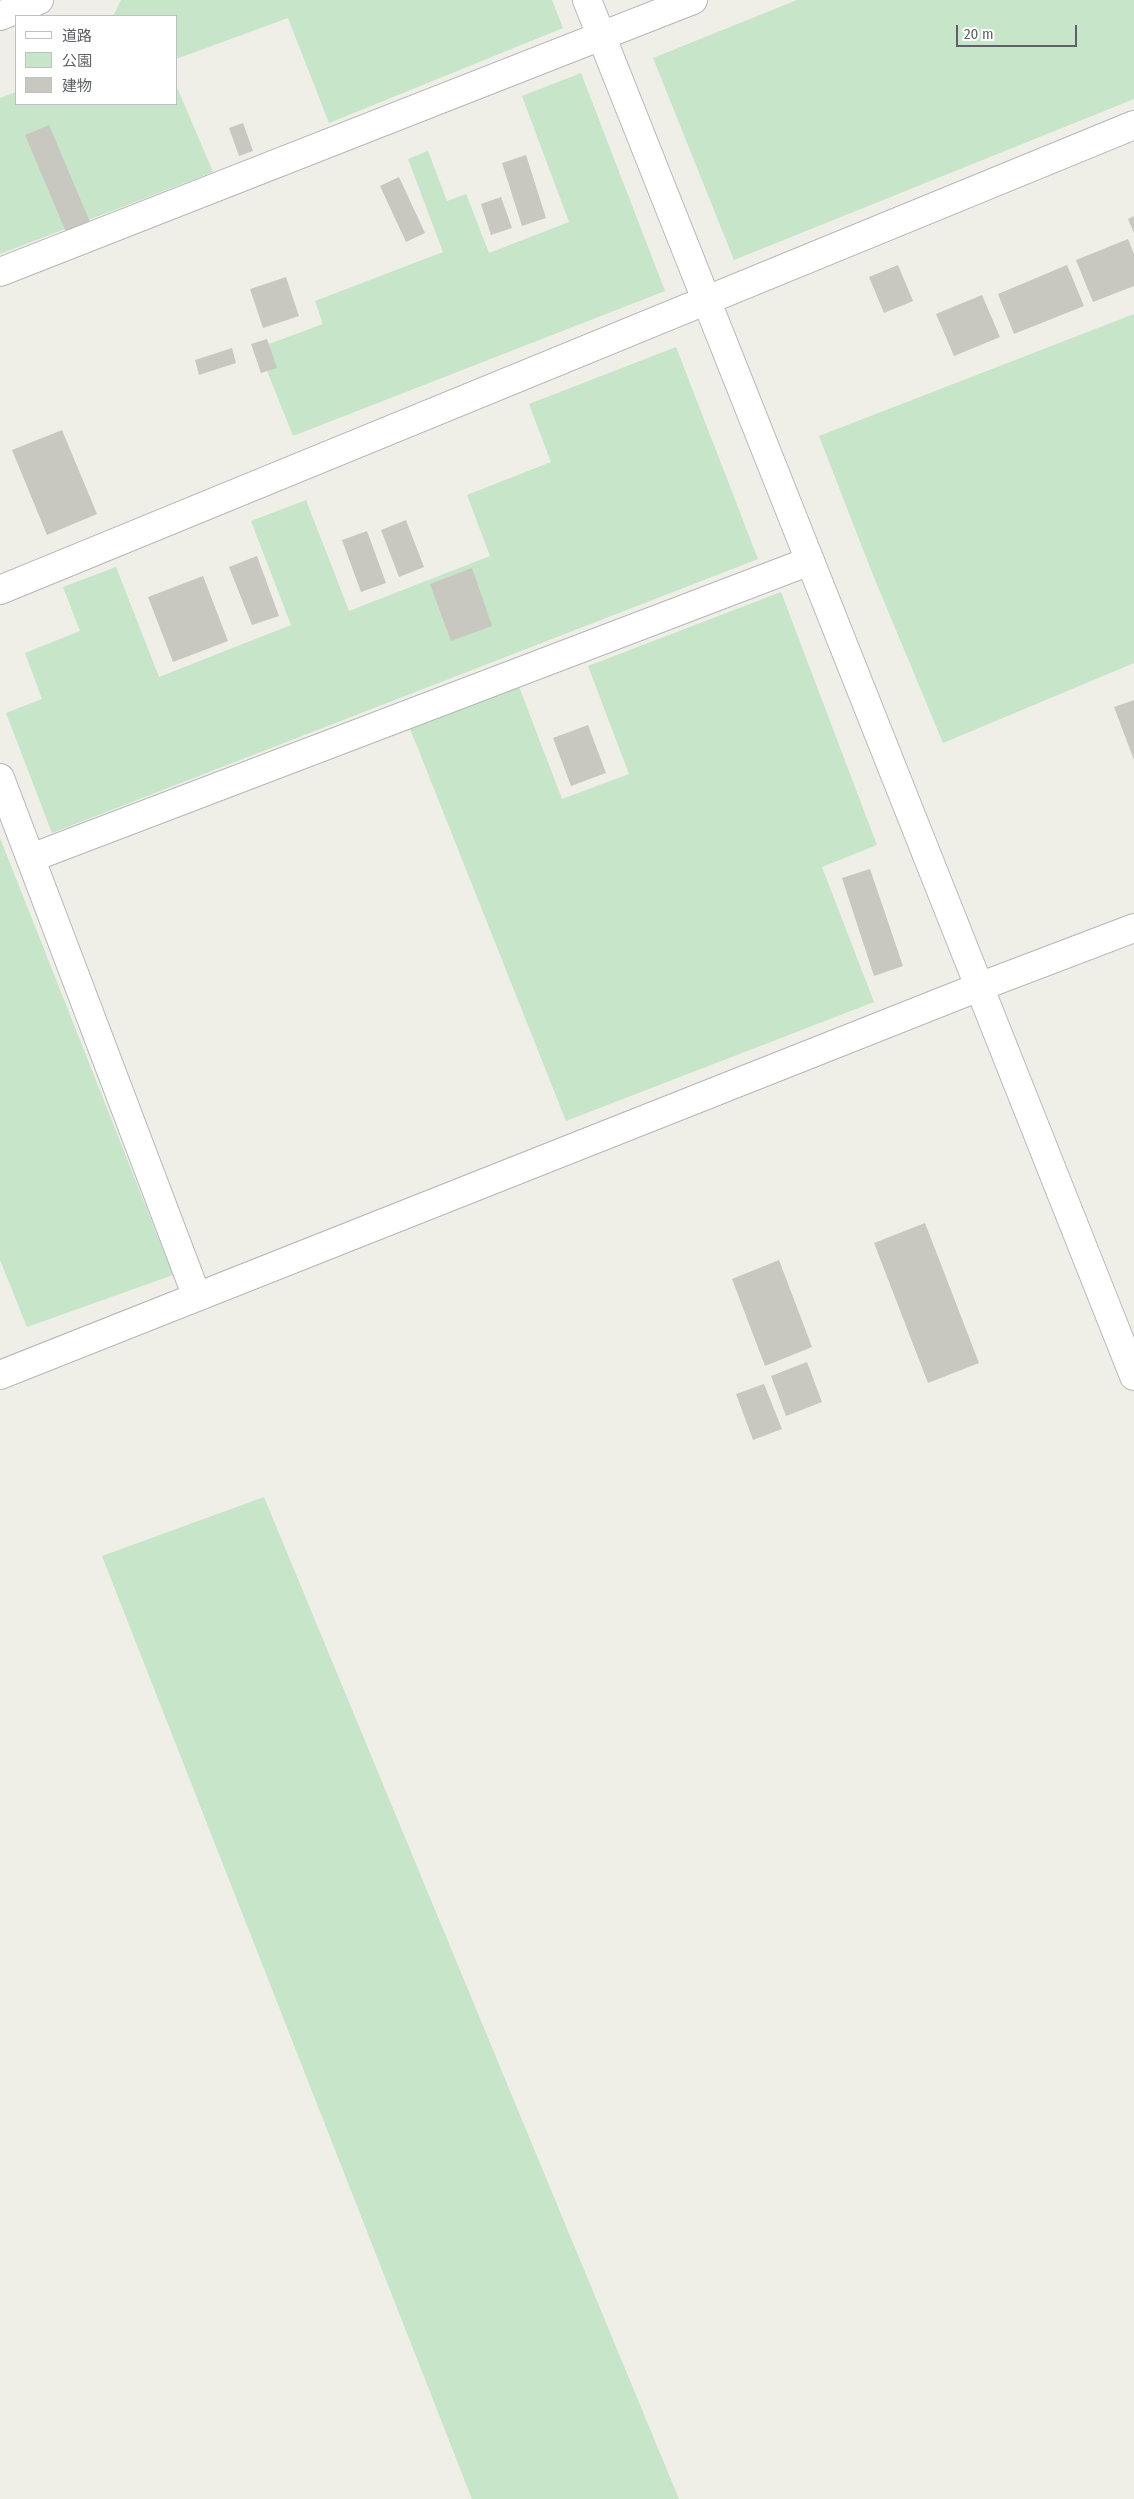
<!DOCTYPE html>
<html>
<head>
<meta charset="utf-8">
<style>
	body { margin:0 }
	#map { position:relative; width:1134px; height:2499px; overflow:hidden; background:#efeee7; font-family:"Fira Sans Condensed","Noto Sans JP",sans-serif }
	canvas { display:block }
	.legend { position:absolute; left:15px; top:15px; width:162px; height:90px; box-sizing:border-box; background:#fff; border:1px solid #bfc0c2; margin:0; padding:6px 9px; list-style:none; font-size:15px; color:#5e6166 }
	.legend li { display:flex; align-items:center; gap:10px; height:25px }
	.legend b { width:25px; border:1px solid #bfc0c2 }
	.scale { position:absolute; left:956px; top:25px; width:121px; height:22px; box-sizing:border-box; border:2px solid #5e6166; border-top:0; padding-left:6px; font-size:15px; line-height:18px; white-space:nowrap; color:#5e6166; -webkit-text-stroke:4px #fff; paint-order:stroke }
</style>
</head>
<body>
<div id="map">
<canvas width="1134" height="2499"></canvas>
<ul class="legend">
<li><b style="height:6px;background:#fff"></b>道路</li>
<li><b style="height:14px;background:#c6e5c9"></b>公園</li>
<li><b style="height:14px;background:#c8c8c1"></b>建物</li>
</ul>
<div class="scale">20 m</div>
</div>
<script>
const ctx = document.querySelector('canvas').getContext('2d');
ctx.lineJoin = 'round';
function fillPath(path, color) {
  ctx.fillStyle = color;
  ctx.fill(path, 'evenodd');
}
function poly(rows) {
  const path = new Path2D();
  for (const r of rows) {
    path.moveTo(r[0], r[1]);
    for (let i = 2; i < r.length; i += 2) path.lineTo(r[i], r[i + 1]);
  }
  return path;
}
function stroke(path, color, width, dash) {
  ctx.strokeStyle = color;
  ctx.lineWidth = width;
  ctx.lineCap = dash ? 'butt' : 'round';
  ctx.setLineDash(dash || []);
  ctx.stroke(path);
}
const green = poly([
	[121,0,552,0,563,28,329,123,288,18,176,59,176,16,113,16],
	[797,0,1134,0,1134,99,734,260,653,58],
	[581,73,665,291,293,436,258,348,323,324,315,301,443,252,408,159,428,151,447,201,466,194,489,253,569,222,522,96],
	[176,85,213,172,0,254,0,98,16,92,16,104,176,104],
	[1134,314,1134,663,943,743,873,575,819,436],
	[676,347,758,559,52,833,6,713,42,699,25,653,80,631,63,587,116,567,159,677,291,625,251,521,306,500,349,611,490,556,467,495,551,462,529,404],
	[781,592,877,845,822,867,874,1002,566,1121,409,726,518,684,562,799,629,774,588,666],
	[0,838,173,1275,27,1327,0,1260],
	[264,1497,679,2499,472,2499,102,1556]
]);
const building = poly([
	[243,123,253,151,239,156,229,128],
	[49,125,90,222,66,232,25,135],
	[526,155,546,218,522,226,502,163],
	[399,177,425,233,406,242,380,186],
	[501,197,512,228,491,235,481,204],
	[1134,216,1134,233,1128,219],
	[1128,239,1134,254,1134,286,1093,302,1076,260],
	[898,265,913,301,884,313,869,277],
	[1067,265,1084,306,1014,334,998,294],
	[286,277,299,316,263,328,250,289],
	[982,295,1000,337,954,356,936,314],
	[267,339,277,368,261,373,251,344],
	[232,348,236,363,199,375,195,360],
	[62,430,97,514,47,535,12,450],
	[406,520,424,567,399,577,381,530],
	[367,531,386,583,361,592,342,540],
	[257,556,279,616,252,625,229,567],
	[472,568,492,626,451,641,430,584],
	[203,576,228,641,173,662,148,597],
	[1134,700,1134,760,1114,707],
	[588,725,606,773,571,786,553,738],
	[870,869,903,966,874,976,842,878],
	[925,1223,979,1363,928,1383,874,1243],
	[779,1260,812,1347,765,1366,732,1279],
	[807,1362,822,1402,786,1416,771,1376],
	[764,1384,782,1429,753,1440,736,1394]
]);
const street = poly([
	[0,16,39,0],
	[0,272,693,0],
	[0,590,1134,125],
	[0,778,197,1297],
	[31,858,810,561],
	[0,1375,979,987,1134,928]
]);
const secondary = poly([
	[587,0,1134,1376]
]);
fillPath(green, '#c6e5c9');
fillPath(building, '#c8c8c1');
stroke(street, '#b4b6ba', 30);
stroke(secondary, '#b5b8bd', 30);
stroke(street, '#fff', 28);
stroke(secondary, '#fff', 28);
</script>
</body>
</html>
